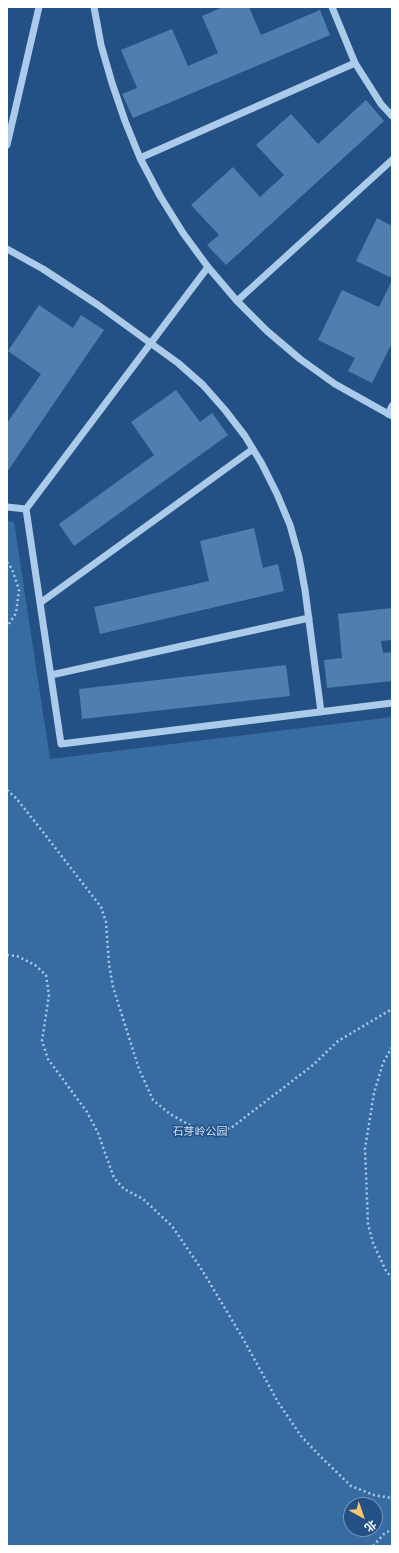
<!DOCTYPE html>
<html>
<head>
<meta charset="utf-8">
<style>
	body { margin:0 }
	#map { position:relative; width:399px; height:1553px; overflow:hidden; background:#235185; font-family:Signika,"Noto Sans SC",sans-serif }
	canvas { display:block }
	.frame { position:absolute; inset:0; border:8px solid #fff; pointer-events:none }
	.north { position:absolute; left:343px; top:1497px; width:40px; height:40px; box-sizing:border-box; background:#235185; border:1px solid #7b97b6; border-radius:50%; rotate:140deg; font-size:11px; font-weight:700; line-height:16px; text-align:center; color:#fff }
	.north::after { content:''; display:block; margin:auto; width:14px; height:18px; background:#f4c86f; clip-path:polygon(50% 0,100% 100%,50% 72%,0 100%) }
</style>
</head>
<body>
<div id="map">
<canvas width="399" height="1553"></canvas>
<div class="frame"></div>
<div class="north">北</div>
</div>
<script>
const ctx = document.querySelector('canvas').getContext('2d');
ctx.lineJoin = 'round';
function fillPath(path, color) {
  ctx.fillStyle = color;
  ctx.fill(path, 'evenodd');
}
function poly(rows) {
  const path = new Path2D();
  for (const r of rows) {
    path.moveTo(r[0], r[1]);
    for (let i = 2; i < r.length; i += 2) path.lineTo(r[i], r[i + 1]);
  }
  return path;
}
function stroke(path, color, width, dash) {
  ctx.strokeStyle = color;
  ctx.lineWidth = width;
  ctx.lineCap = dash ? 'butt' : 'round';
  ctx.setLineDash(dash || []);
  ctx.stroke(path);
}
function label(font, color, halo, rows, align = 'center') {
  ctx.font = font + ' Signika,"Noto Sans SC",sans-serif';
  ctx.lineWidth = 3;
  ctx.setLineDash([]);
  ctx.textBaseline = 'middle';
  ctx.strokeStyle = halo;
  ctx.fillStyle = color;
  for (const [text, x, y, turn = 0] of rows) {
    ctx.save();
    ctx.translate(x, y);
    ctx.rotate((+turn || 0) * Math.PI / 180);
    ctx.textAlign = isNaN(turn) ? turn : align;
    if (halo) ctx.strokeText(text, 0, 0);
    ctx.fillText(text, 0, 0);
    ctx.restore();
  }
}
const green = poly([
	[7,521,14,522,50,759,392,717,392,1546,7,1546],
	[351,1505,375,1505,375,1529,351,1529]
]);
const building = poly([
	[223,7,249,7,261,35,320,10,330,35,133,118,122,94,137,88,121,50,172,29,188,66,218,53,202,16],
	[366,100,384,121,226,265,207,245,219,235,191,205,233,167,260,197,284,175,256,145,291,114,318,144],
	[377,218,392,226,392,278,356,261],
	[392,280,392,343,372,383,348,371,355,358,318,340,342,290,379,307],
	[39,305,73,328,81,315,104,330,7,472,7,423,41,374,8,351],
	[176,390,200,422,212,413,228,435,74,546,59,524,154,455,131,422],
	[254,528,263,568,278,564,284,591,100,634,94,607,209,581,200,541],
	[392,608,392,640,381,641,383,653,392,652,392,681,327,688,324,660,342,658,338,614],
	[286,665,290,696,82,719,79,689]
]);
const path = poly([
	[7,562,12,569,19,590,16,613,7,627],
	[7,790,16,798,43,832,101,907,106,922,109,964,113,987,139,1069,153,1100,170,1114,195,1128,215,1131,231,1128,313,1065,338,1041,392,1009],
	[7,955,17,956,35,965,46,975,49,995,42,1041,48,1059,87,1112,98,1133,114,1178,124,1189,143,1199,172,1226,202,1270,241,1335,278,1402,301,1436,320,1456,351,1486,374,1495,392,1498],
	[392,1047,383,1063,374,1093,365,1149,368,1224,373,1243,386,1271,392,1278],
	[373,1546,384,1534,392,1529]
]);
const minor = poly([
	[94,7,101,45,112,83,125,121,140,158,160,196,183,233,208,267,237,301,267,331,300,359,335,384,392,416],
	[332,7,355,63,381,104,392,116],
	[7,145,39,7],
	[140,158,355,63],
	[7,249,43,269,98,305,178,363,203,385,225,410,245,436,262,464,277,494,290,525,299,557,305,590,321,712],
	[237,301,392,160],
	[388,414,392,406],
	[7,507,26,509,61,744,392,703],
	[26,509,208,267],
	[40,603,253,449],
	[51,675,309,618]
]);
const parkNames = [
	["石芽岭公园",200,1132]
];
fillPath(green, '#376ca2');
fillPath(building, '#507eaf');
stroke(path, '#accae9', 2.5, [2, 3]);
stroke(minor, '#accae9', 7);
label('11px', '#d0e3f7', '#235185', parkNames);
</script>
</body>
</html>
